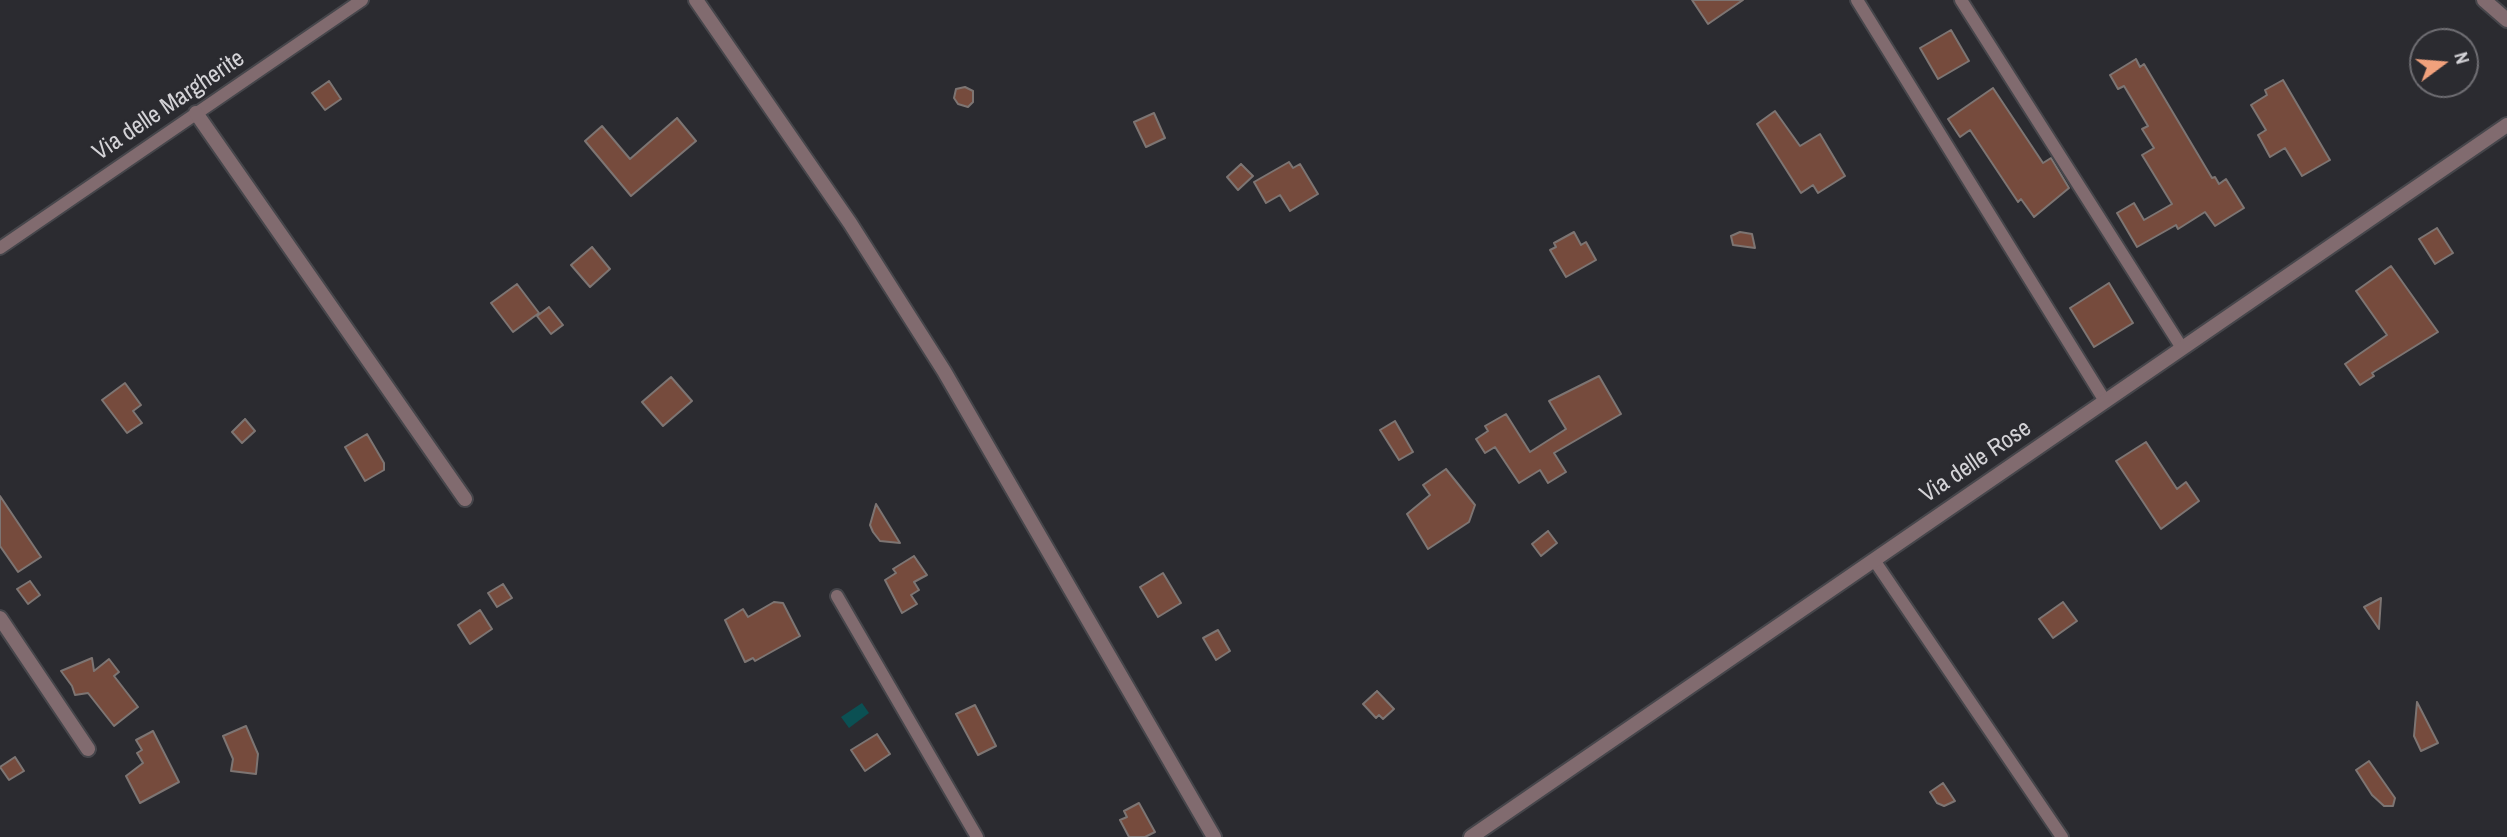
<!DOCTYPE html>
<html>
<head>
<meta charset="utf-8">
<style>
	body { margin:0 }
	#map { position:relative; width:2507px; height:837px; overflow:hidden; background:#2b2b30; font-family:"Archivo Narrow",sans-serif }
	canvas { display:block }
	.north { position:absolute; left:2409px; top:28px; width:70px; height:70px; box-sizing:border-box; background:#2b2b30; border:2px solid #6f6e73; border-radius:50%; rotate:74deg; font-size:19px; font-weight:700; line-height:28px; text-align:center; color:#d4d3d7 }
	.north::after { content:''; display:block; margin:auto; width:24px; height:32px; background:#f1a17c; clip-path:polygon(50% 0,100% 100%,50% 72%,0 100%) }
</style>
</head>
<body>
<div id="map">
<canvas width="2507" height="837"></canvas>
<div class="north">N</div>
</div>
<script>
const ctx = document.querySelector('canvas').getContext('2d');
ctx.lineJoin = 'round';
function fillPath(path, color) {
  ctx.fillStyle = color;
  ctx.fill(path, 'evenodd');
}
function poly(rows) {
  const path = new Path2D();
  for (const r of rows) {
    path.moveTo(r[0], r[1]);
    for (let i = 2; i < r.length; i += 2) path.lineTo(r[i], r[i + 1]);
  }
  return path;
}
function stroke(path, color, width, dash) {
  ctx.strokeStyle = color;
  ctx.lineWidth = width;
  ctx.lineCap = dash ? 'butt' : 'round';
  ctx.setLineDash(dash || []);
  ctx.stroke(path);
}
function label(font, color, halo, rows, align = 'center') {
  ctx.font = font + ' "Archivo Narrow",sans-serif';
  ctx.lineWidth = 5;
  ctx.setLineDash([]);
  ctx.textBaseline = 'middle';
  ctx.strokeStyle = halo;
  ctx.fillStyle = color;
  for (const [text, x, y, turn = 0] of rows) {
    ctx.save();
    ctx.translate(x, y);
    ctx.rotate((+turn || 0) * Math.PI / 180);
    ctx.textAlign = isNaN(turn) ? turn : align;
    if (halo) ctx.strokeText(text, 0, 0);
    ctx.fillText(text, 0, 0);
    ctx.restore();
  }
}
const water = poly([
	[862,703,869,713,849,728,841,717]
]);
const building = poly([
	[1692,0,1743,0,1708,24,1692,0],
	[1951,30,1969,61,1938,79,1920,48,1951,30],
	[2136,59,2140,67,2144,64,2212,178,2215,177,2219,184,2226,179,2244,208,2215,226,2205,212,2178,229,2176,225,2137,247,2117,213,2134,203,2144,220,2172,204,2142,155,2154,148,2142,129,2148,126,2124,86,2118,89,2110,75,2136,59],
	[2283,80,2330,160,2302,176,2285,148,2270,157,2258,135,2266,130,2251,105,2267,95,2265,90,2283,80],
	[329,81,341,99,325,110,312,93,329,81],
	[965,87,973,91,973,102,968,107,958,104,954,98,956,89,965,87],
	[1993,88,2043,163,2051,158,2069,188,2034,217,2021,199,2018,202,1970,130,1960,137,1948,119,1993,88],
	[1775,111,1800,146,1820,134,1845,176,1818,193,1813,185,1801,193,1757,124,1775,111],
	[1154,113,1165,138,1146,147,1134,122,1154,113],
	[677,118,696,141,631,196,585,141,602,126,630,159,677,118],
	[1289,162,1293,168,1300,164,1318,194,1290,211,1280,195,1266,203,1254,182,1289,162],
	[1241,164,1253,176,1238,190,1227,177,1241,164],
	[2437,228,2453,253,2435,264,2419,239,2437,228],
	[1574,232,1581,245,1586,242,1596,260,1566,277,1550,250,1556,247,1554,243,1574,232],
	[1740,232,1752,234,1755,248,1733,245,1731,236,1740,232],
	[592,247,610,269,590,287,571,265,592,247],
	[2391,266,2438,332,2372,373,2374,376,2360,385,2345,364,2387,335,2356,291,2391,266],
	[2109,283,2133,323,2094,347,2070,308,2109,283],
	[517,284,539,313,513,332,491,303,517,284],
	[549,307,563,325,551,334,537,316,549,307],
	[1599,376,1621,414,1554,453,1566,472,1548,483,1540,470,1519,483,1495,447,1485,453,1476,439,1488,431,1485,426,1506,414,1530,452,1566,429,1549,401,1599,376],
	[671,377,692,401,663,426,642,402,671,377],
	[125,383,141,405,133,411,142,423,127,433,102,400,125,383],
	[245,419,255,431,242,443,232,432,245,419],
	[1395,421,1413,452,1399,460,1380,430,1395,421],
	[367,434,384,463,384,470,365,481,345,447,367,434],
	[2146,442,2177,489,2186,482,2199,501,2161,529,2116,461,2146,442],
	[1446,469,1475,505,1469,522,1428,549,1407,514,1430,495,1423,485,1446,469],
	[0,496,41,557,18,572,0,546,0,496],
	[876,504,900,543,880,541,873,532,870,525,876,504],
	[1548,531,1557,543,1541,556,1532,544,1548,531],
	[914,556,927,575,914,582,919,590,911,595,917,604,902,613,885,580,896,573,893,569,914,556],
	[1163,573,1181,603,1158,617,1140,587,1163,573],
	[30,581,40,595,28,604,17,589,30,581],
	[503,584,512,598,497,607,488,593,503,584],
	[2381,598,2379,629,2364,607,2381,598],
	[774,602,783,603,800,636,755,661,753,658,745,662,725,620,743,609,748,617,774,602],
	[2063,602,2077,621,2053,638,2039,619,2063,602],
	[480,610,492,629,470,644,458,625,480,610],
	[1218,630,1230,651,1216,660,1203,638,1218,630],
	[92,658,94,671,109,659,119,672,114,676,138,707,114,726,88,693,75,695,72,686,61,671,92,658],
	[1377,691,1394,709,1383,719,1379,715,1376,718,1363,704,1377,691],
	[2417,702,2438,743,2421,751,2414,736,2417,702],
	[975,705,996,746,978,755,956,714,975,705],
	[246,726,258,754,256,774,231,771,233,759,223,736,246,726],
	[153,731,179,782,140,803,126,776,143,763,137,753,142,750,136,740,153,731],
	[877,734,890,754,865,771,851,750,877,734],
	[15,757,24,771,9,780,0,767,15,757],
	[2369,761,2395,798,2393,806,2384,806,2372,795,2356,770,2369,761],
	[1943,783,1955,801,1944,806,1937,803,1930,792,1943,783],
	[1139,803,1155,832,1145,837,1129,837,1120,820,1127,817,1124,811,1139,803]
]);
const service = poly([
	[1857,0,2105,401],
	[1961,0,2182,348],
	[0,248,362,0],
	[1874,560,2062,837],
	[837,596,977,837]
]);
const minor = poly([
	[696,0,850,223,944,371,1214,837],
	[2484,0,2507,20],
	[196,113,465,499],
	[0,618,88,749],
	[1471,837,2507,125]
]);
const streetNames = [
	["Via delle Margherite",169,106,-34],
	["Via delle Rose",1976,462,-34]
];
fillPath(water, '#0b5053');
fillPath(building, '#764b3d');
stroke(building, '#7d7573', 2);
stroke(service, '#46464b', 16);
stroke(minor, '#46464b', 18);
stroke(service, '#816b6f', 12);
stroke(minor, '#816b6f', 14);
label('24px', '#d4d3d7', '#2b2b30', streetNames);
</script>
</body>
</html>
